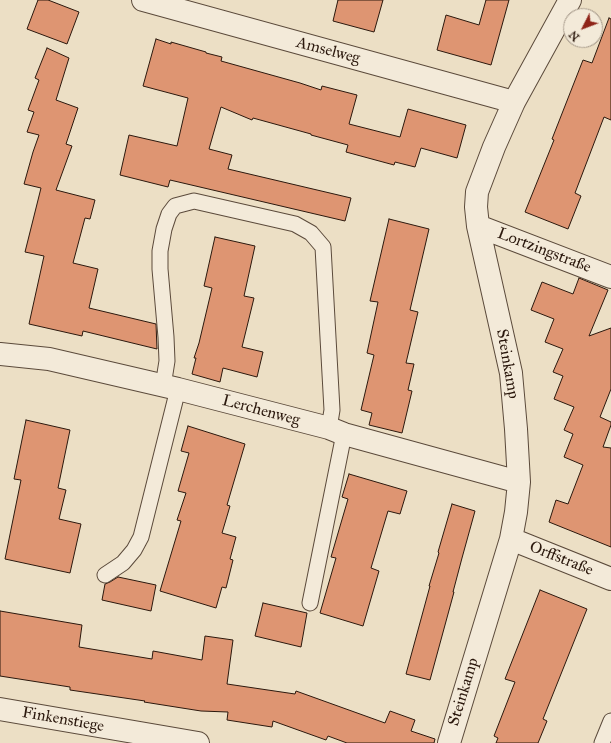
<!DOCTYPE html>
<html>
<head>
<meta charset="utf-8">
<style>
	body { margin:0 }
	#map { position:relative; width:611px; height:743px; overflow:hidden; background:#ecdfc5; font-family:"IM FELL Great Primer",serif }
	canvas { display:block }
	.north { position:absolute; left:563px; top:8px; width:40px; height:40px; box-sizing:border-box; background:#f3ead9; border:1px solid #a39687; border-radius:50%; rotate:228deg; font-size:11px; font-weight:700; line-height:16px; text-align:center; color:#2b180d }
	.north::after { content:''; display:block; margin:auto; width:14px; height:18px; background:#8f2418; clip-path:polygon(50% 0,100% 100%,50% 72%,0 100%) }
</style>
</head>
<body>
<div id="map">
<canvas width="611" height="743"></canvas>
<div class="north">N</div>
</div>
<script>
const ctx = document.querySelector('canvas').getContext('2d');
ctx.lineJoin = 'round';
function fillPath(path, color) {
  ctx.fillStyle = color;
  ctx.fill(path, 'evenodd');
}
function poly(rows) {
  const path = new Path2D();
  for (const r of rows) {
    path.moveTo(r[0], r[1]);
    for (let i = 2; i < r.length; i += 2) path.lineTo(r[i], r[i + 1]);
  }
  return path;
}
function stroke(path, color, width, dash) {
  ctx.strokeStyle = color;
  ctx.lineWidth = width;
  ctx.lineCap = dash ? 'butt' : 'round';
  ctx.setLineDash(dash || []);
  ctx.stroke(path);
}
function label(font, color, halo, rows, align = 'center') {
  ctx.font = font + ' "IM FELL Great Primer",serif';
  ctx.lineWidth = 3;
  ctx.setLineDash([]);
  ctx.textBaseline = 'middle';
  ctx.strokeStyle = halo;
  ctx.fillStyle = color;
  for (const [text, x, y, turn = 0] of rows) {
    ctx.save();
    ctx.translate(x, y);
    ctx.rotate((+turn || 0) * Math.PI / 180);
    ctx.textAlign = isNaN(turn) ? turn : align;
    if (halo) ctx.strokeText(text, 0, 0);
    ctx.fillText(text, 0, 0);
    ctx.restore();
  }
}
const building = poly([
	[38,0,48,0,79,12,67,44,27,29,38,0],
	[338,0,383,0,374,32,333,21,338,0],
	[486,0,509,0,491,65,437,50,446,15,479,25,486,0],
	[609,18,611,19,611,120,604,117,575,193,581,196,568,229,525,212,554,140,552,139,583,60,592,63,609,18],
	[156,39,171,44,171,42,206,52,206,53,222,57,221,61,300,83,321,90,322,86,357,95,349,124,400,137,408,109,466,125,457,158,421,148,415,167,395,162,394,165,346,152,348,145,311,135,311,134,253,118,252,120,221,107,209,149,232,155,228,169,351,198,345,221,170,180,168,187,120,175,129,135,177,146,188,98,143,86,156,39],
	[47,48,69,58,56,100,78,108,66,144,72,146,56,190,95,200,90,219,85,218,73,263,98,269,89,308,156,324,157,349,83,331,82,336,29,324,44,256,25,252,41,188,24,184,33,152,39,135,27,132,34,112,28,110,39,80,35,78,47,48],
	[389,219,429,229,410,310,418,312,406,363,414,364,408,390,412,391,402,433,369,425,372,413,361,410,374,355,367,353,378,302,370,301,389,219],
	[215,237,255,246,244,296,254,298,242,347,263,352,257,377,223,368,220,382,192,374,196,358,194,358,199,343,212,288,204,286,215,237],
	[579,278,608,290,589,336,611,328,611,389,600,417,611,422,611,425,603,447,611,448,611,547,549,522,556,500,568,504,583,465,564,457,573,434,564,430,574,407,554,399,563,376,553,372,563,349,545,342,554,319,531,310,542,282,573,294,579,278],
	[26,420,70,430,58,488,66,490,59,519,81,524,70,573,5,559,21,480,14,479,26,420],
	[188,426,245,444,227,505,230,506,222,533,236,537,230,559,233,560,226,588,222,587,216,608,160,591,181,521,177,520,186,493,178,491,189,453,181,451,188,426],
	[349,474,407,491,400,514,388,511,371,568,379,571,363,626,320,613,336,558,331,557,348,499,342,497,349,474],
	[452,504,475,511,462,558,453,592,454,592,430,680,406,674,430,586,429,586,439,553,438,552,452,504],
	[118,577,156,585,151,611,102,600,105,584,110,582,118,577],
	[540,590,587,609,543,719,547,721,538,743,496,743,498,738,494,736,515,682,505,679,540,590],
	[263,603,307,613,301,647,255,636,263,603],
	[0,611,82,625,79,647,152,659,153,651,202,660,205,636,233,640,227,684,295,694,296,691,385,723,390,711,415,720,411,731,435,739,434,743,347,743,328,736,326,740,273,721,272,727,227,720,228,712,201,711,144,702,145,701,70,690,70,687,0,676,0,611]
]);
const lane = poly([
	[163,386,167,361,166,337,160,269,160,251,164,229,169,214,175,206,194,201,295,224,311,233,323,247,332,410,329,428],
	[105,575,123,563,134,550,141,537,178,389],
	[310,603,344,434],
	[602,743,611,721]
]);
const street = poly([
	[143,0,514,102],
	[478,226,611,277],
	[0,354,49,359,178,389,329,428,344,434,519,482],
	[511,539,611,579],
	[0,709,198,743],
	[449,743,511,539,516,512,519,482,516,429,511,373,478,226,476,207,477,192,494,147,514,102,570,0]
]);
const streetNames = [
	["Amselweg",328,51,15],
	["Lortzingstraße",544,251,21],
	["Steinkamp",507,364,80],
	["Lerchenweg",261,411,15],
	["Orffstraße",561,559,22],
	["Steinkamp",464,692,-73],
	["Finkenstiege",63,720,10]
];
fillPath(building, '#de9572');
stroke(building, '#2b180d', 1);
stroke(lane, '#5b4a3b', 17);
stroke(street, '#5b4a3b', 24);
stroke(lane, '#f3ead9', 15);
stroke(street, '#f3ead9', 22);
label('16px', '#2b180d', '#f3ead9', streetNames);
</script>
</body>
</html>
